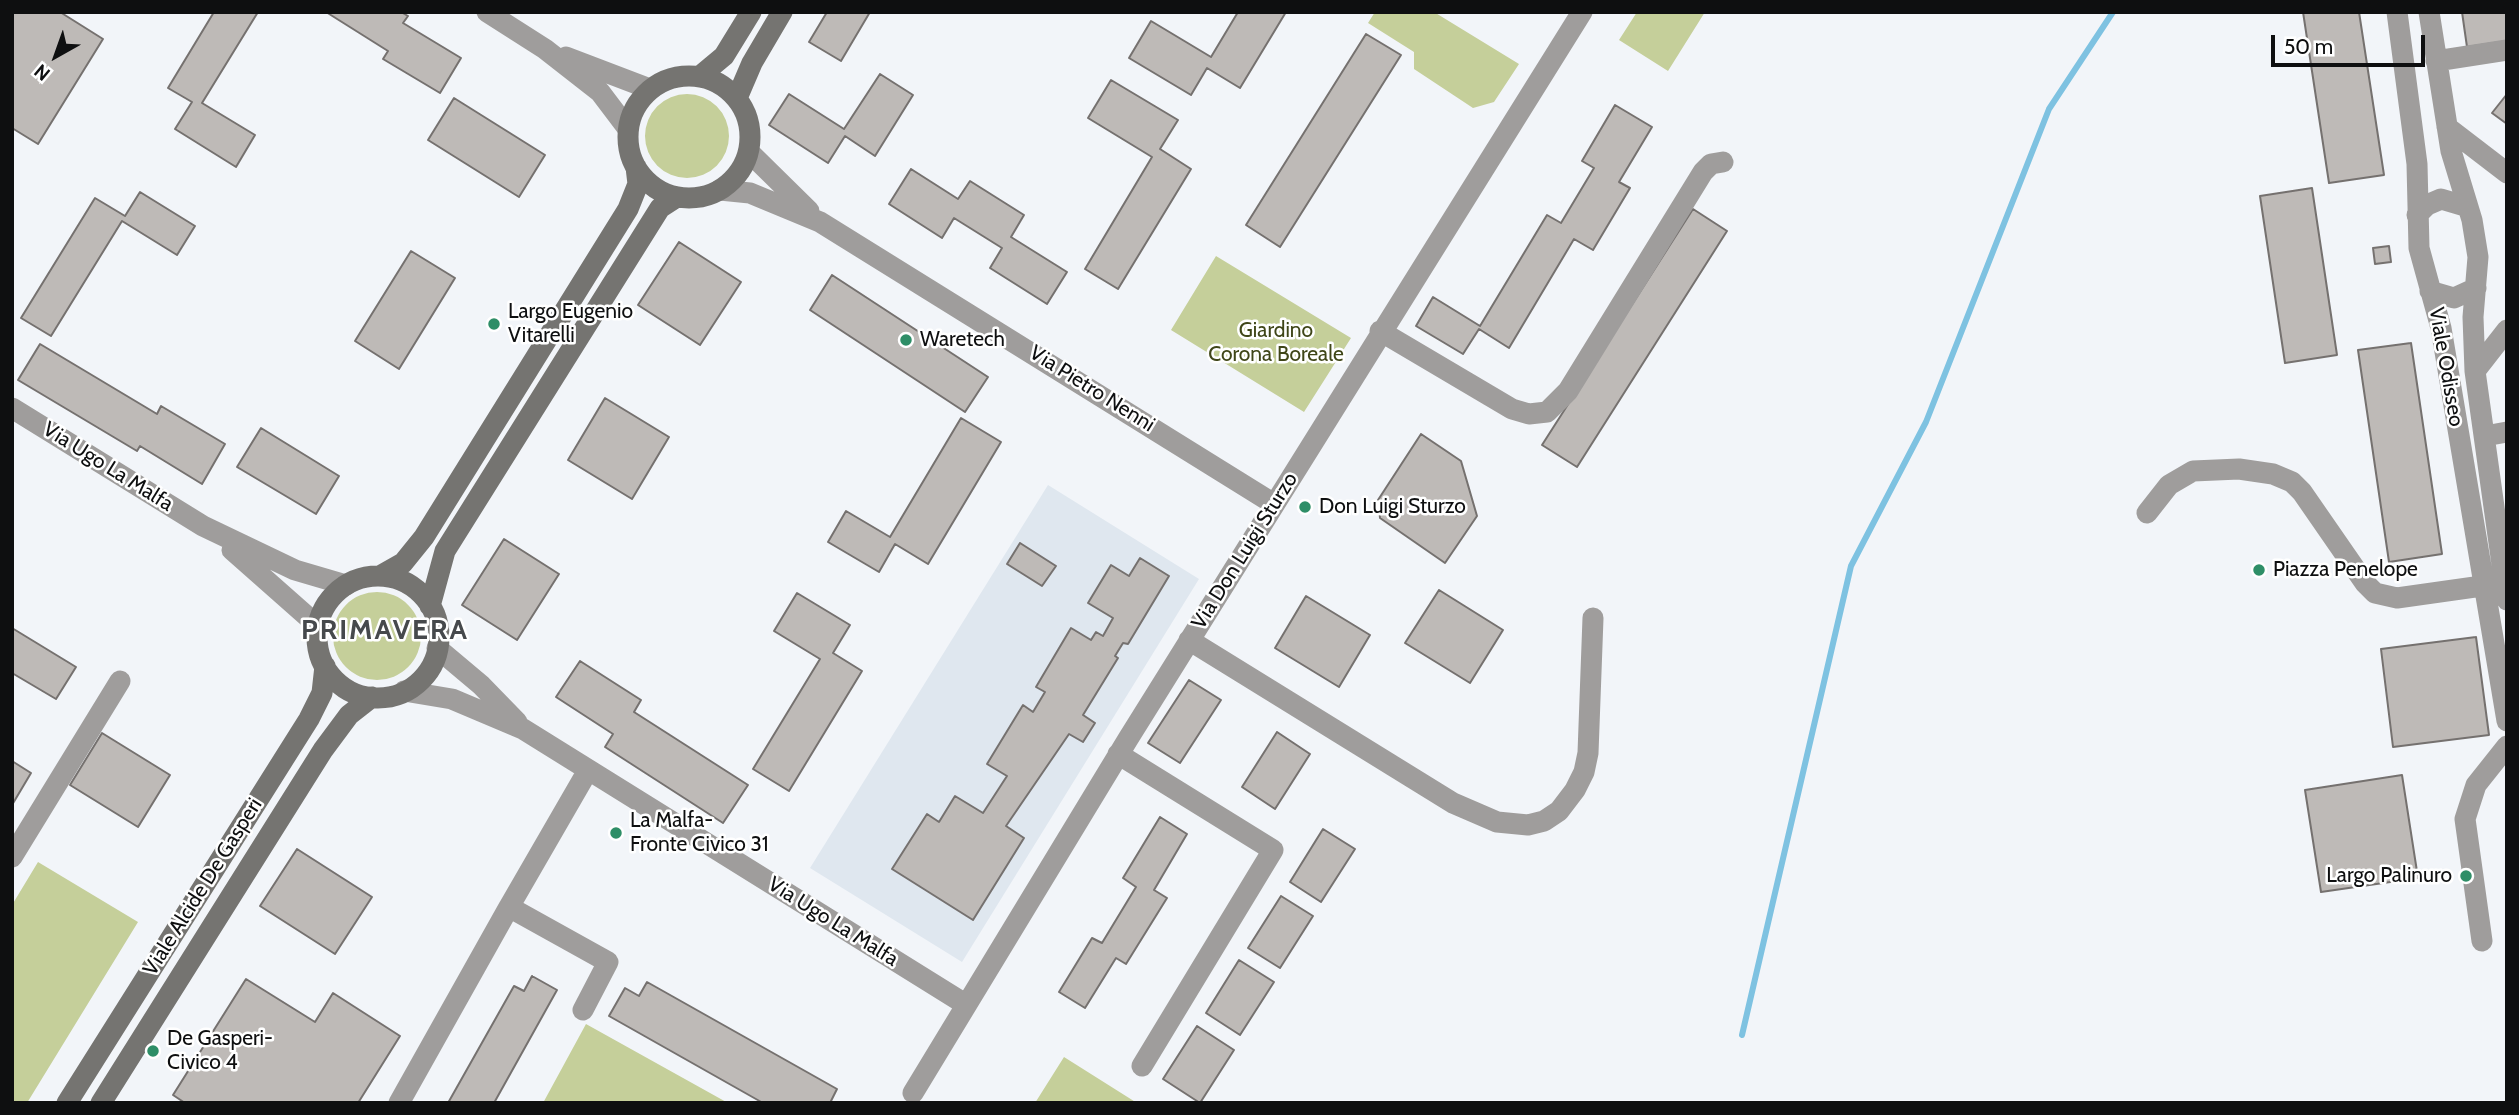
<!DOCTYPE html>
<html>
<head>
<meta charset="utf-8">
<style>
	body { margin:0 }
	#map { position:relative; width:2519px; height:1115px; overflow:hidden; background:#f2f5f9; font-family:Cabin,sans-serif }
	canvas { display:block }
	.frame { position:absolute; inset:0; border:14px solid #0e0f10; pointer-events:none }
	.north { position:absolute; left:21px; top:21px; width:70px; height:70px; -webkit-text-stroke:5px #fff; paint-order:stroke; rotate:220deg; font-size:19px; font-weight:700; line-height:28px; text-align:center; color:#0e0f10 }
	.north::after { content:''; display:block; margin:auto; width:24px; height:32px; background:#0e0f10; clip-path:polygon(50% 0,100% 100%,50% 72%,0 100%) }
	.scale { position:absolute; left:2271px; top:35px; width:154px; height:32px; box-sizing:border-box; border:4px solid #0e0f10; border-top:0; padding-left:9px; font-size:21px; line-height:24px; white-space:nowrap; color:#0e0f10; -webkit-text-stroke:5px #fff; paint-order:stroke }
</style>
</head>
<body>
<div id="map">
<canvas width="2519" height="1115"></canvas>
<div class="frame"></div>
<div class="north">N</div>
<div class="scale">50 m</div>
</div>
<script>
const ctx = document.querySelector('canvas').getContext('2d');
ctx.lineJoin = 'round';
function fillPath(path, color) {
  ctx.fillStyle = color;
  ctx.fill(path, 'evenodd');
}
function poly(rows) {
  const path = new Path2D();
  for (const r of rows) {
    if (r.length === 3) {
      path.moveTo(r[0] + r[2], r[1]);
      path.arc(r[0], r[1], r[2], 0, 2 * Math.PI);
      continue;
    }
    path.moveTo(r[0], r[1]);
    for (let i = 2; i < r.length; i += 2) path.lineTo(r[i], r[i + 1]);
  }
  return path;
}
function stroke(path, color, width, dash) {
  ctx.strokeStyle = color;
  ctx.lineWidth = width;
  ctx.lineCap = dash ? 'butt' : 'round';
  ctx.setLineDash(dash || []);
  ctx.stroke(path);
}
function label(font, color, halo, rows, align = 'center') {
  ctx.font = font + ' Cabin,sans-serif';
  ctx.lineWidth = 5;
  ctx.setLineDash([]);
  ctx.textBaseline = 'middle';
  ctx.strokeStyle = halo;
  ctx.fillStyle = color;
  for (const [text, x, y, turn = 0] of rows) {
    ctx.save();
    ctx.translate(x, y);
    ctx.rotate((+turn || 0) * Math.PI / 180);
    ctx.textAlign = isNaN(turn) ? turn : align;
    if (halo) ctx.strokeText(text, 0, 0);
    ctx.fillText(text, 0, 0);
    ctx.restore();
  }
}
const built = poly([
	[1048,485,1199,579,962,962,810,868]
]);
const green = poly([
	[1375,12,1434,12,1519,64,1494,102,1473,108,1414,69,1414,52,1368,23],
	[1637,12,1705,12,1668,71,1619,40],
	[687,136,42],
	[1216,256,1351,338,1304,412,1171,330],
	[377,636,44],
	[38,862,138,922,27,1103,12,1103,12,905],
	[586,1024,728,1103,543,1103],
	[1064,1057,1137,1103,1035,1103]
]);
const stream = poly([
	[1742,1035,1851,566,1926,422,2049,109,2113,12]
]);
const building = poly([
	[12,12,60,12,103,39,38,144,12,128,12,12],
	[214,12,258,12,202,103,255,135,236,167,175,129,192,102,168,88,214,12],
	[326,12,401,12,408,16,403,23,461,58,440,93,383,59,388,51,326,12],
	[827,12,870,12,841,61,809,42,827,12],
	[1238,12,1286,12,1240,88,1207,68,1191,95,1129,58,1151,21,1211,57,1238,12],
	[2303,12,2359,12,2384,175,2329,183,2303,12],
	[2462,12,2507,12,2507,41,2467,47,2462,12],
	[1366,34,1401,55,1280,247,1246,225,1366,34],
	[880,74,913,95,875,156,845,136,828,163,769,125,789,94,844,129,880,74],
	[1111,80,1178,120,1160,149,1191,169,1118,289,1085,269,1152,157,1088,118,1111,80],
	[2507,94,2507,124,2492,113,2507,94],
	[454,98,545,155,519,197,428,140,454,98],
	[1615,105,1652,127,1619,182,1630,188,1593,250,1574,239,1509,348,1479,329,1463,354,1416,326,1433,297,1480,326,1547,215,1561,223,1594,168,1582,161,1615,105],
	[911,169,958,199,970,181,1024,215,1011,237,1067,272,1047,304,990,268,1002,248,954,218,942,238,889,204,911,169],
	[2312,188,2337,355,2285,363,2260,196,2312,188],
	[140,192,195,226,177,255,122,221,51,336,21,318,95,198,125,216,140,192],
	[1693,209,1727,231,1577,467,1542,445,1693,209],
	[679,242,741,282,700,345,638,305,679,242],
	[2389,246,2391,262,2375,264,2373,248,2389,246],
	[411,251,455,278,399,369,355,341,411,251],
	[832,275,988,377,965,412,810,310,832,275],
	[2411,343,2442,554,2389,562,2358,350,2411,343],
	[40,344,157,414,161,406,225,444,202,484,140,446,137,451,18,380,40,344],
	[605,398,669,437,632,499,568,460,605,398],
	[961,418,1001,442,928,564,895,544,879,572,828,542,846,511,890,537,961,418],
	[261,428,339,476,316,514,237,467,261,428],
	[1421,434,1461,461,1477,516,1445,563,1380,518,1378,500,1421,434],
	[504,539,559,574,517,640,462,605,504,539],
	[1020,543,1056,566,1042,586,1007,564,1020,543],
	[1140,558,1169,576,1128,644,1123,643,1115,656,1118,658,1083,715,1095,723,1083,742,1069,734,1006,826,1024,838,973,920,892,869,927,814,939,822,955,796,983,813,1007,776,987,764,1023,705,1033,712,1045,692,1036,687,1071,628,1091,640,1096,632,1103,636,1113,618,1088,603,1111,565,1129,576,1140,558],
	[1439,590,1503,630,1470,683,1405,643,1439,590],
	[797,593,850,625,833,653,862,671,789,791,753,769,820,659,774,631,797,593],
	[1306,596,1370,635,1339,687,1275,648,1306,596],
	[12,628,76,667,56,699,12,673,12,628],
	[2476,637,2489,735,2393,747,2381,649,2476,637],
	[580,661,641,700,634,712,748,785,723,823,605,747,613,734,556,697,580,661],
	[1189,680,1221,700,1180,763,1148,743,1189,680],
	[1277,732,1310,754,1275,809,1242,787,1277,732],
	[102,733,170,775,138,827,70,785,102,733],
	[12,761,31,773,12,805,12,761],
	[2402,775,2418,878,2321,892,2305,790,2402,775],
	[1160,817,1187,834,1154,890,1167,898,1126,964,1116,958,1085,1008,1059,992,1092,938,1102,943,1136,887,1123,878,1160,817],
	[1323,829,1355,849,1321,902,1290,882,1323,829],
	[297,849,372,897,335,954,260,906,297,849],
	[1281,896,1313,916,1280,968,1248,948,1281,896],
	[1239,960,1274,982,1240,1035,1206,1013,1239,960],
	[532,976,557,990,494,1103,448,1103,514,986,524,991,532,976],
	[246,979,315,1022,333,993,400,1036,358,1103,185,1103,173,1095,246,979],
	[647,982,837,1089,830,1103,763,1103,609,1016,625,988,639,996,647,982],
	[1197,1026,1234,1050,1200,1103,1163,1079,1197,1026]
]);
const street = poly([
	[487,12,545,49,600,92,628,129],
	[2397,12,2417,164,2419,248,2441,328,2507,721],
	[2429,12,2451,151,2472,220,2478,257,2473,317,2475,371,2507,600],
	[566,57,650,89],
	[2436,61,2507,50],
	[2447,127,2507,173],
	[749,152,809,211],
	[720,190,750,193,820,222,1274,504],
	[2417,215,2427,205,2441,199,2468,207],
	[2430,291,2454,298,2476,288],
	[1380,331,1512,409,1529,414,1547,412,1568,391,1703,172,1711,164,1723,162],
	[2475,371,2507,330],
	[12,408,203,526,295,570,346,585],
	[2485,436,2507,432],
	[2147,513,2169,485,2193,471,2239,469,2273,474,2292,482,2302,492,2365,583,2375,593,2397,598,2482,586],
	[232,550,318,626],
	[1189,640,1453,803,1497,822,1528,825,1544,821,1559,811,1575,790,1584,772,1588,753,1593,618],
	[437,648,481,685,517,722],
	[404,691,452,699,523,729,965,1004],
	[1118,754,1273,850,1142,1066],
	[12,857,120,681],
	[2482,941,2465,819,2476,785,2507,746],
	[583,1010,608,962,509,907,587,772],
	[913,1093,1128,739,1582,12],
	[399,1103,509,907]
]);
const secondary = poly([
	[689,137,61],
	[700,76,724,56,751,12],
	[737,98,752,63,782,12],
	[380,576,403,563,424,537,628,209,638,184,636,167],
	[378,637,61],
	[430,606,445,551,660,208,677,197],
	[67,1103,309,719,322,693,325,666],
	[101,1103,323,750,349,715,372,697]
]);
const markers = [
	[494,324,7,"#2e8e67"],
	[906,340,7,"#2e8e67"],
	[1305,507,7,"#2e8e67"],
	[2259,570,7,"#2e8e67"],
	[616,833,7,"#2e8e67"],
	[2466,876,7,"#2e8e67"],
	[153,1051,7,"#2e8e67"]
];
const poiNames = [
	["Largo Eugenio",508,312],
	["Vitarelli",508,336],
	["Waretech",920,340],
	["Don Luigi Sturzo",1319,507],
	["Piazza Penelope",2273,570],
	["La Malfa-",630,821],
	["Fronte Civico 31",630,845],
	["Largo Palinuro",2452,876,"right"],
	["De Gasperi-",167,1039],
	["Civico 4",167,1063]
];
const parkNames = [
	["Giardino",1276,331],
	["Corona Boreale",1276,355]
];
const streetNames = [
	["Viale Odisseo",2446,367,80],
	["Via Pietro Nenni",1092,389,32],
	["Via Ugo La Malfa",108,467,32],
	["Via Don Luigi Sturzo",1245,551,-58],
	["Viale Alcide De Gasperi",203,887,-58],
	["Via Ugo La Malfa",833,922,32]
];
const districtNames = [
	["PRIMAVERA",385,631]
];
fillPath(built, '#dfe7ef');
fillPath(green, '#c5cf9a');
stroke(stream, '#7ec2e1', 6);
fillPath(building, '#bebab7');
stroke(building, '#75716f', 2);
stroke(street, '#9f9d9c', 21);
stroke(secondary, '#757471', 21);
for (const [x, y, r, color] of markers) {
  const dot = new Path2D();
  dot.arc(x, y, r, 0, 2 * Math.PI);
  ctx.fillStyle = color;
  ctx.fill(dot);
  stroke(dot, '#fff', 2.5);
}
label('21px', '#0e0f10', '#fff', poiNames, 'left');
label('21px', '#3f4618', '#fff', parkNames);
label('21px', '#0e0f10', '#fff', streetNames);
ctx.letterSpacing = '2px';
label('bold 28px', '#46494c', '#fff', districtNames);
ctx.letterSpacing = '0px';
</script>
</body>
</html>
